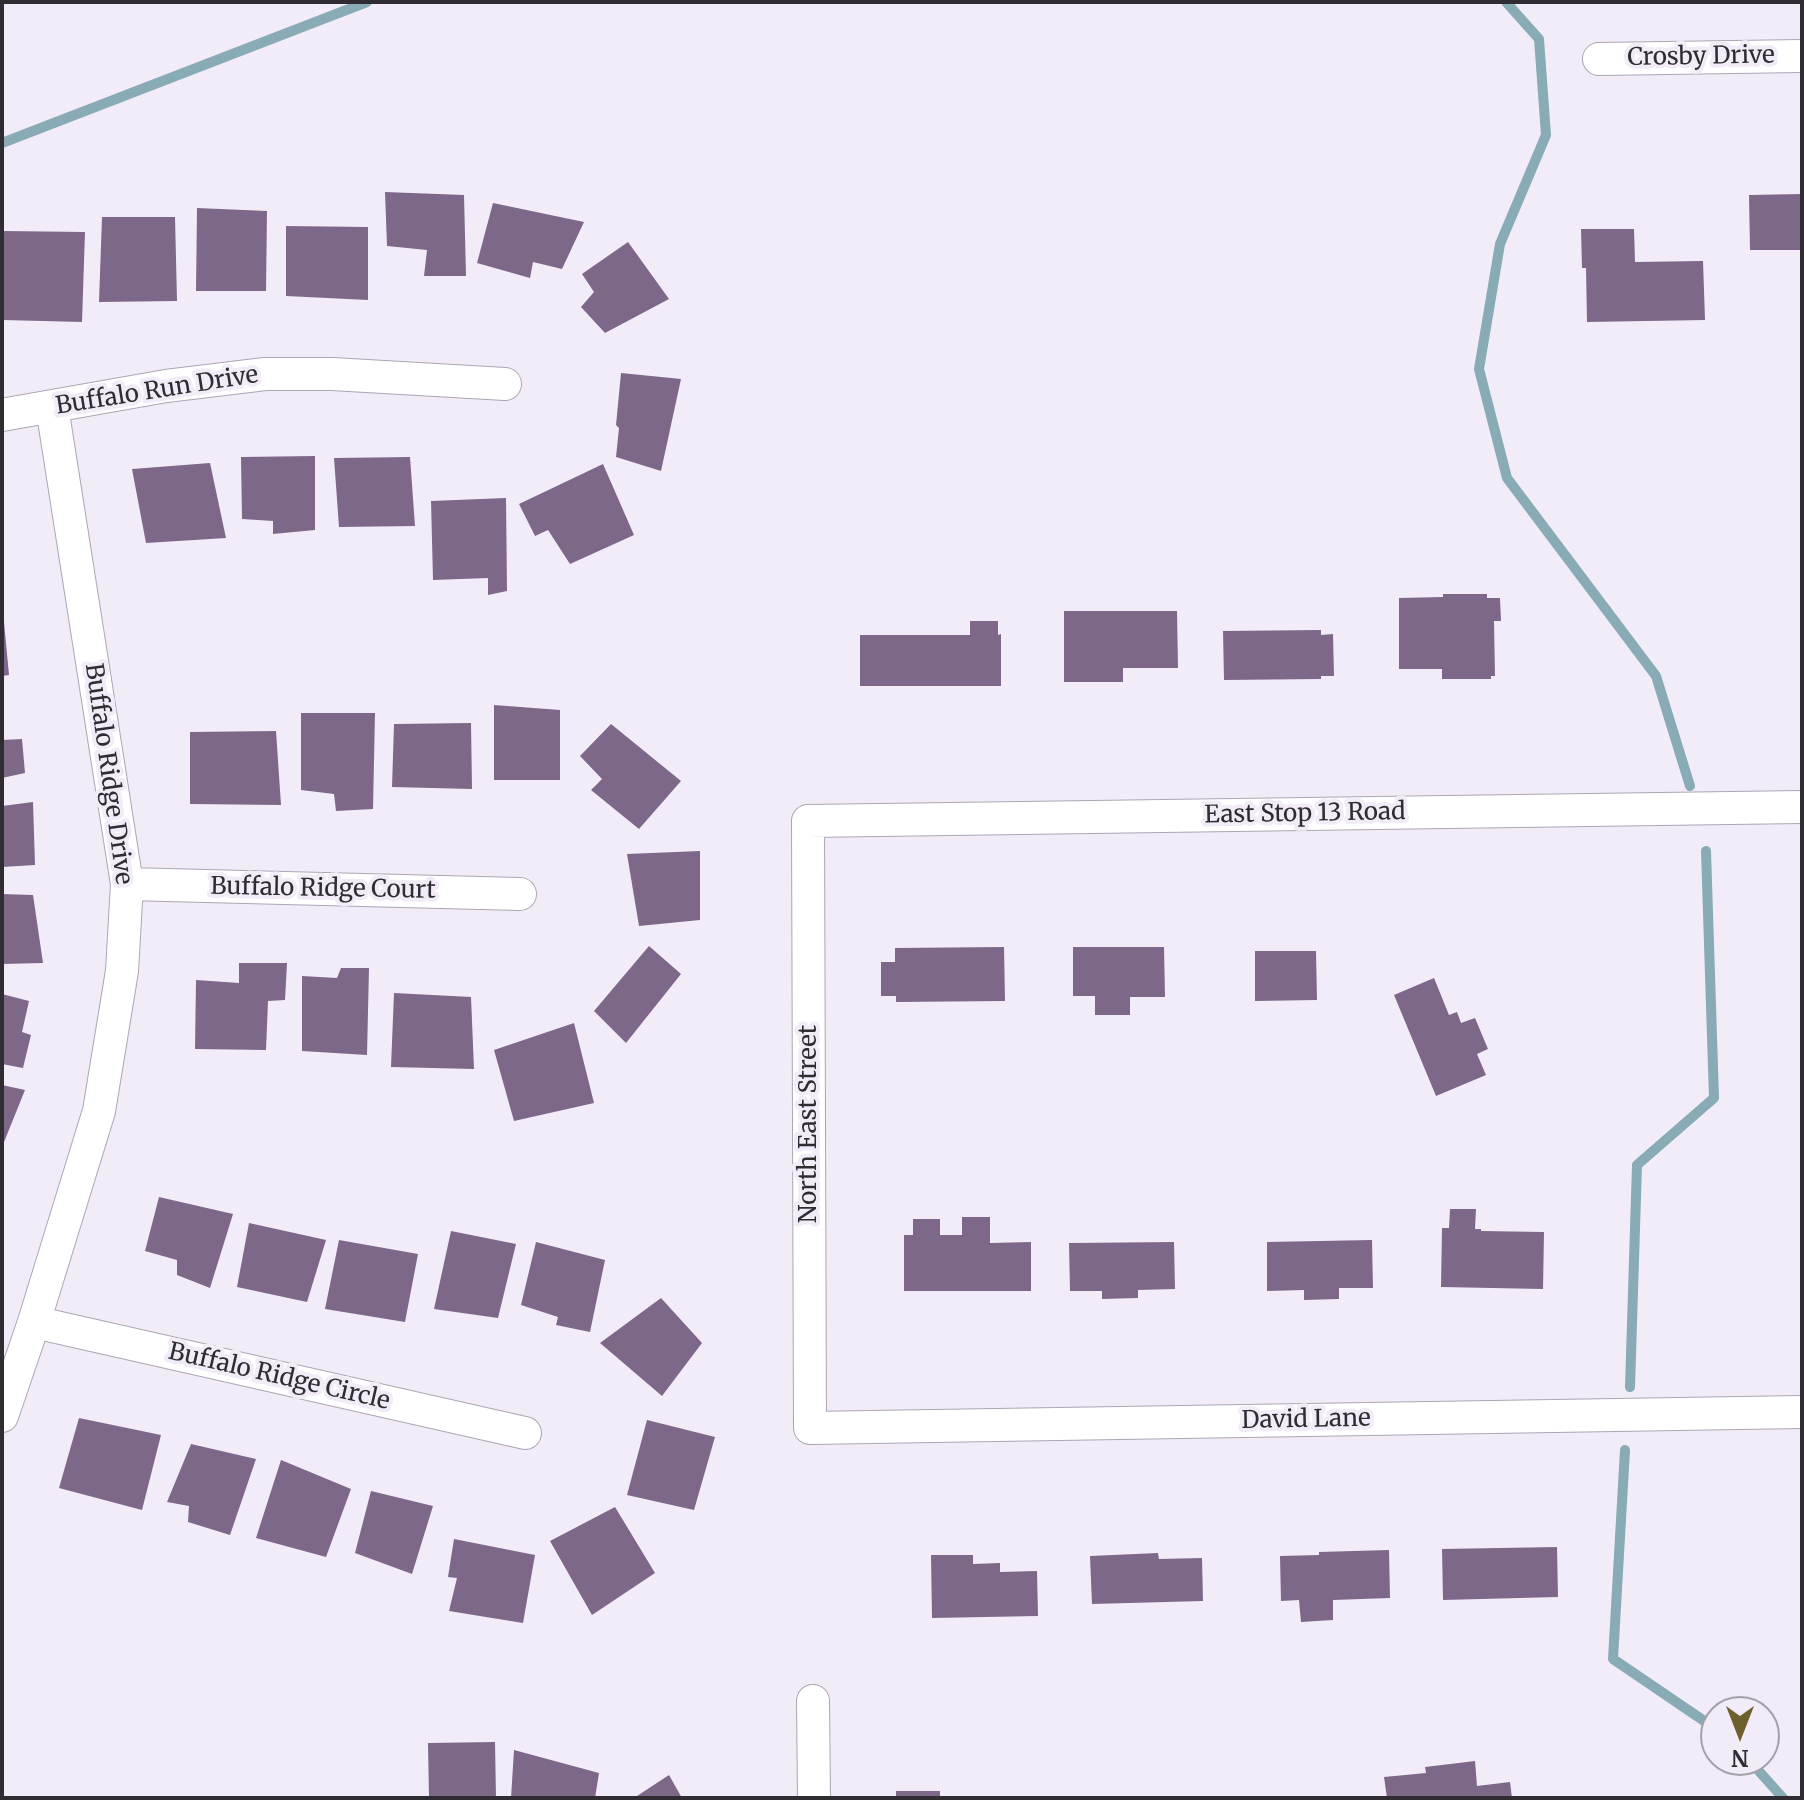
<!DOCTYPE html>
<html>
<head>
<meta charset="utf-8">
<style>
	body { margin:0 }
	#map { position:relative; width:1804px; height:1800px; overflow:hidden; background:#f2ecf9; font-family:Merriweather,serif }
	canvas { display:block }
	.frame { position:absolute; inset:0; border:4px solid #2f2d32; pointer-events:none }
	.north { position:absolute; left:1700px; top:1696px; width:80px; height:80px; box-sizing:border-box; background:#f2ecf9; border:2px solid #a4a0a9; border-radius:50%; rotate:180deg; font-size:22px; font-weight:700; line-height:32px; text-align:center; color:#2f2d32 }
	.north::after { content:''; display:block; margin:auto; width:28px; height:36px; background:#6d602d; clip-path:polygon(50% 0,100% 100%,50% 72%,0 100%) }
</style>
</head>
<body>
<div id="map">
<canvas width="1804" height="1800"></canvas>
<div class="frame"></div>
<div class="north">N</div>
</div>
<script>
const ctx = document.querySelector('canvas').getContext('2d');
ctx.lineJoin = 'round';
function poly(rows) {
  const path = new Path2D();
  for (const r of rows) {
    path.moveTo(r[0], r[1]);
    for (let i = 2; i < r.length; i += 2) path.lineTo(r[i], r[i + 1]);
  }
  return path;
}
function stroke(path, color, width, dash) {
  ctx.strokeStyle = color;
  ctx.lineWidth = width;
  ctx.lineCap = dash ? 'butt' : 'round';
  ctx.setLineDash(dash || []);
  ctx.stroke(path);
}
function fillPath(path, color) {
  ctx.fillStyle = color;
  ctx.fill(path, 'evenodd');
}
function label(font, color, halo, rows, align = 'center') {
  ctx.font = font + ' Merriweather,serif';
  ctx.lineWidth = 8;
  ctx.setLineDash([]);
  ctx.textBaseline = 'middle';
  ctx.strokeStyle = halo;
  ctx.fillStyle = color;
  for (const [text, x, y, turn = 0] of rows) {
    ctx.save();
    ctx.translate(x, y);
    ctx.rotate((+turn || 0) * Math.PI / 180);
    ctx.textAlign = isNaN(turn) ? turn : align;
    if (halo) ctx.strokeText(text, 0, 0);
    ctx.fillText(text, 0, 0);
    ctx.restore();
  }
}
const stream = poly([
	[1506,2,1539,39,1546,135,1500,244,1479,369,1507,478,1656,676,1690,786],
	[2,143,367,2],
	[1630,1387,1637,1165,1714,1098,1706,851],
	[1625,1450,1613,1659,1716,1729],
	[1749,1760,1783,1798]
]);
const building = poly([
	[385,192,464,195,466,276,424,276,427,250,387,246],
	[1802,194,1802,250,1750,250,1749,195],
	[493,203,584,222,562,269,533,262,530,278,477,263],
	[197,208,267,211,266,291,196,291],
	[102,217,175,217,177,301,99,302],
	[286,226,368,227,368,300,286,296],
	[1581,229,1634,229,1635,262,1703,261,1705,320,1587,322,1586,268,1582,268],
	[3,231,85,232,82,322,3,320],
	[628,242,669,299,605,333,581,307,594,292,582,274],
	[621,373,681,379,661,471,616,457,619,428,616,425],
	[315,456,315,530,273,534,273,521,242,519,241,457],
	[410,457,415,526,339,527,334,458],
	[210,463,226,538,146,543,132,469],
	[603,464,634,535,570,564,548,530,535,536,519,504],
	[506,498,507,591,488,595,488,578,433,580,431,501],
	[1443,594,1487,594,1487,598,1500,598,1501,621,1494,621,1495,676,1491,676,1491,679,1442,679,1442,669,1399,669,1399,598,1443,597],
	[1064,611,1177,611,1178,668,1123,668,1123,682,1064,682],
	[970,621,998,621,998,635,1001,634,1001,686,860,686,860,635,970,635],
	[2,622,4,622,9,675,2,676],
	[1321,630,1321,635,1333,634,1334,676,1321,676,1321,679,1224,680,1223,631],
	[494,705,560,710,560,780,494,780],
	[301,713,375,713,373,809,336,811,334,794,301,790],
	[471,723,472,789,392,787,394,724],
	[611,724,681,781,639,829,591,790,602,779,580,756],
	[276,731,281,805,190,804,190,732],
	[22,739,25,773,2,778,2,740],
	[33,802,35,865,2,867,2,806],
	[700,851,700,920,639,926,627,854],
	[2,894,33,895,43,963,2,964],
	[649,946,681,974,626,1043,594,1011],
	[1004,947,1005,1001,896,1002,896,996,881,996,881,962,895,962,895,948],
	[1073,947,1164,947,1165,997,1130,997,1130,1015,1095,1015,1095,996,1073,996],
	[1255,951,1316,951,1317,1000,1255,1001],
	[239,963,287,963,285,1000,268,1001,266,1050,195,1049,196,980,239,983],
	[341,968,369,968,367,1055,302,1051,302,976,337,978],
	[1434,978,1449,1015,1457,1012,1461,1023,1475,1018,1488,1049,1477,1054,1486,1075,1436,1096,1394,995],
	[394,993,471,997,474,1069,391,1067],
	[2,994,29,1001,22,1032,31,1035,23,1068,2,1064],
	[574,1023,594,1103,514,1121,494,1050],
	[2,1085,25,1090,2,1147],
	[159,1197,233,1214,210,1288,177,1275,177,1260,145,1251],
	[1450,1209,1476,1209,1475,1229,1481,1229,1481,1231,1544,1232,1543,1289,1441,1287,1442,1228,1449,1228],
	[962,1217,990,1217,990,1243,1031,1242,1031,1291,904,1291,904,1235,913,1235,913,1219,940,1219,940,1235,962,1235],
	[249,1223,326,1240,307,1302,237,1287],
	[451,1231,516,1244,498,1318,434,1309],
	[339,1240,418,1254,405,1322,325,1309],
	[1372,1240,1373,1288,1339,1288,1339,1299,1304,1300,1304,1290,1267,1291,1267,1242],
	[536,1242,605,1260,590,1332,556,1325,558,1317,521,1305],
	[1174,1242,1175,1289,1138,1290,1138,1298,1102,1299,1102,1291,1070,1291,1069,1243],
	[661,1298,702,1343,662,1396,600,1343],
	[79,1418,161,1435,142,1510,59,1488],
	[647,1420,715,1437,694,1510,627,1495],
	[191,1444,256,1459,230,1535,188,1522,189,1506,167,1502],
	[281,1460,351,1489,326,1557,256,1538],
	[371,1491,433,1506,412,1574,355,1553],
	[615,1507,655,1573,592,1615,550,1541],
	[454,1539,535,1555,523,1623,449,1611,457,1578,448,1577],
	[1557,1547,1558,1597,1443,1600,1442,1549],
	[1389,1550,1390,1598,1333,1600,1333,1620,1301,1622,1299,1600,1281,1601,1280,1556,1319,1555,1319,1552],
	[1158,1553,1159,1559,1202,1558,1203,1601,1092,1604,1090,1556],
	[931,1555,973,1555,973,1564,1000,1563,1000,1572,1037,1571,1038,1616,932,1618],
	[495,1742,496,1798,429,1798,428,1743],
	[514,1750,599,1773,595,1798,511,1798],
	[1475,1761,1477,1786,1510,1782,1512,1798,1387,1798,1384,1777,1426,1773,1425,1767],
	[669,1775,682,1798,634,1798],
	[896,1791,940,1791,940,1798,896,1798]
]);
const street = poly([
	[1599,59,1802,56],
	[2,415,166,386,265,374,332,374,505,384],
	[1802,807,808,821,810,1428,1802,1412],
	[127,884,520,894],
	[34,1322,525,1433],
	[2,1416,34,1322,99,1111,122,971,127,884,52,407],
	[813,1701,814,1798]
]);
const streetNames = [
	["Crosby Drive",1701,57,-1],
	["Buffalo Run Drive",157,391,-9],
	["Buffalo Ridge Drive",108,774,82],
	["East Stop 13 Road",1305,814,-1],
	["Buffalo Ridge Court",323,889,1],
	["North East Street",809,1124,-90],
	["Buffalo Ridge Circle",279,1377,13],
	["David Lane",1306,1420,-1]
];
stroke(stream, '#88abb6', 10);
fillPath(building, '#7d6889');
stroke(street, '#aca6b3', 34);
stroke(street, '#fff', 32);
label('24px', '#2f2d32', '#f2ecf9', streetNames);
</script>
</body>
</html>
